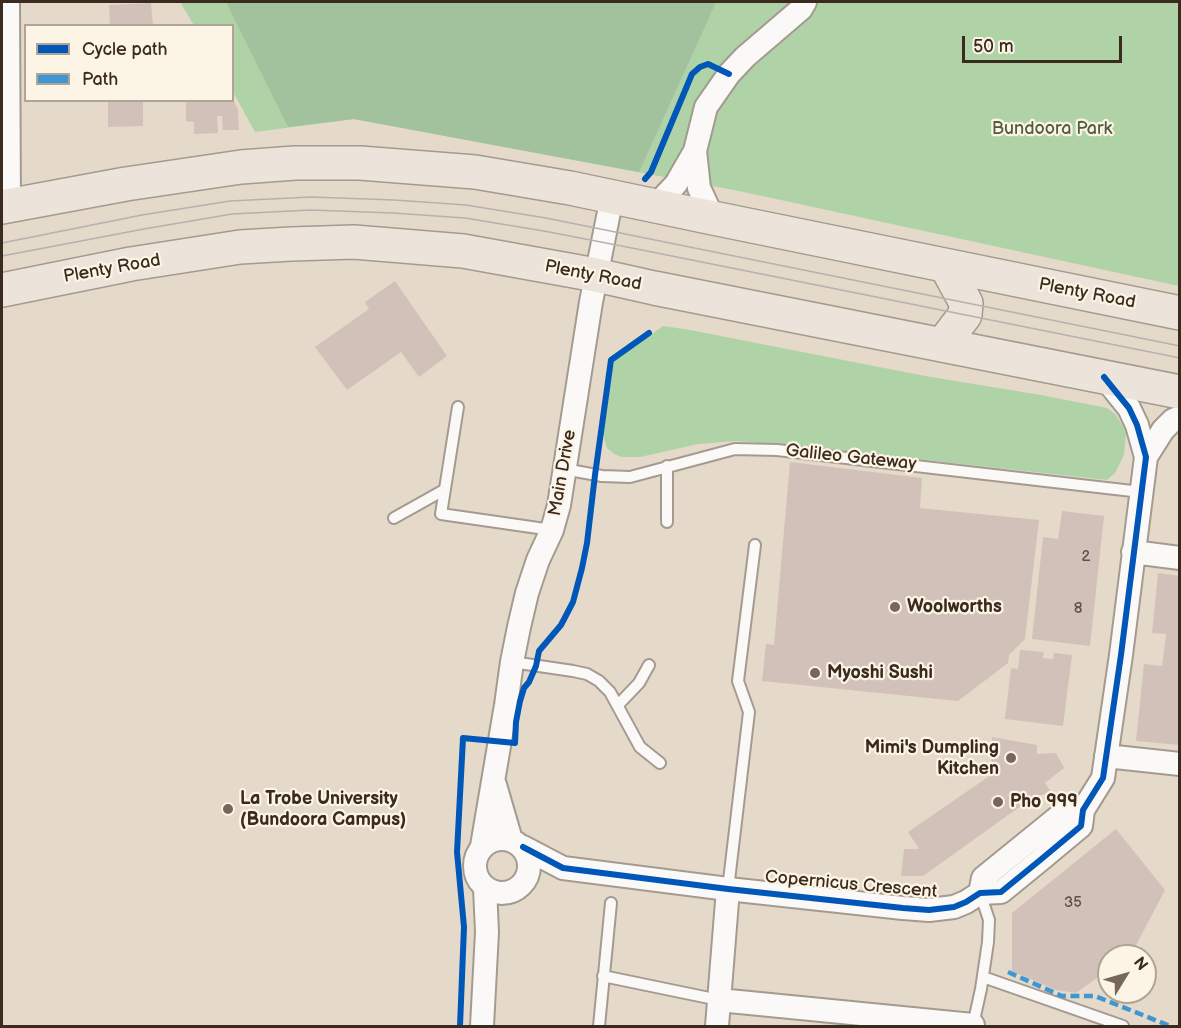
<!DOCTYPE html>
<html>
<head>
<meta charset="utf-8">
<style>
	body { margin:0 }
	#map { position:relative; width:1181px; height:1028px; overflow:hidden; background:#e5d9c9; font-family:"Balsamiq Sans",sans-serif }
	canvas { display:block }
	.frame { position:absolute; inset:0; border:3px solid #3b2a1e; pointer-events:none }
	.legend { position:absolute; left:24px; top:24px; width:210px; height:78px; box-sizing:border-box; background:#fcf5e5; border:2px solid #afa495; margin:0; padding:8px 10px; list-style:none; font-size:18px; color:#3b2a1e }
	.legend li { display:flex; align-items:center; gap:12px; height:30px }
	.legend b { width:30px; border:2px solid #afa495 }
	.north { position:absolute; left:1097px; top:944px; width:60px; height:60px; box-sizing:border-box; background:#fcf5e5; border:2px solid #afa495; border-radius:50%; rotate:53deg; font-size:16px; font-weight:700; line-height:24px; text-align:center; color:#3b2a1e }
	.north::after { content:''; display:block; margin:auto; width:21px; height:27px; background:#76675a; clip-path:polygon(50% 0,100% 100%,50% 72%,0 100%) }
	.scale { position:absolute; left:962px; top:36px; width:160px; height:27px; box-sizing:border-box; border:3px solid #3b2a1e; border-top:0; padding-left:8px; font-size:18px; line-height:21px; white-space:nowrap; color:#3b2a1e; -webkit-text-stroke:4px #fcf5e5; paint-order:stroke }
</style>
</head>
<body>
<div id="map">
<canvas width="1181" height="1028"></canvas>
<div class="frame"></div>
<ul class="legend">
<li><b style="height:8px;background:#0057b8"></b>Cycle path</li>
<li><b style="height:8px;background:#3e96d5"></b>Path</li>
</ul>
<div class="north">N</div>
<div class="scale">50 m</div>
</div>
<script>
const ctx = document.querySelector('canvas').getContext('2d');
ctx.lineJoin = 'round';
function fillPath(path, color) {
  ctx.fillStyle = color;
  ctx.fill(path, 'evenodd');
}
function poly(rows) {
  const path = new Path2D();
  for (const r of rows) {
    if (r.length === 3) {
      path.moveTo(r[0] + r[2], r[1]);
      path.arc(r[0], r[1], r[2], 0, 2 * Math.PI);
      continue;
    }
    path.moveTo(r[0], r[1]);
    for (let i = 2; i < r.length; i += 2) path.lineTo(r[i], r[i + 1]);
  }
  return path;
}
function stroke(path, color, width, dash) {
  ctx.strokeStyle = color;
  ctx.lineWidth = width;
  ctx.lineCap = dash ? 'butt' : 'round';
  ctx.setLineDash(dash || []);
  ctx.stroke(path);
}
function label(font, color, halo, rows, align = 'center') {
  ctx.font = font + ' "Balsamiq Sans",sans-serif';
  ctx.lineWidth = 4.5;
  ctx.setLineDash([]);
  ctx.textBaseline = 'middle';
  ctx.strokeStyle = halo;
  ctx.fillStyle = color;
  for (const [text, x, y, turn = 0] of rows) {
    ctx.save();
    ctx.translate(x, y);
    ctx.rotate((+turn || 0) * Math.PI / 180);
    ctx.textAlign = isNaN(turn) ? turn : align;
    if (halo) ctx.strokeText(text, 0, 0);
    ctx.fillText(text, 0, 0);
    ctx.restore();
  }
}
const green = poly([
	[180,2,1179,2,1179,286,739,191,354,119,255,132,233,92,232,26,194,25],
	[663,326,690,330,925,376,1041,395,1107,408,1115,414,1123,426,1126,432,1124,455,1115,473,1107,480,799,446,736,441,698,444,640,457,622,457,614,454,607,448,603,434,614,361]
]);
const forest = poly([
	[226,2,716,2,639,172,354,119,288,127]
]);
const building = poly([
	[151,3,153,26,110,26,109,5],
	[108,100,143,100,143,126,108,127],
	[186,100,233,100,238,110,239,130,223,130,222,116,217,116,218,133,194,134,194,122,186,121],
	[395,281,447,356,419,377,401,352,347,390,315,347,369,309,365,302],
	[790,462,922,478,920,508,1039,520,1025,639,1009,655,1008,663,958,701,762,681,766,644,774,645],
	[1062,511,1104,516,1090,646,1032,639,1043,537,1058,539],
	[1158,573,1180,576,1180,745,1136,741,1144,664,1162,666,1166,634,1152,633],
	[1020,650,1044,652,1043,658,1053,659,1054,653,1072,655,1063,726,1005,719,1011,668,1018,669],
	[992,737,1037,745,1037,754,1056,753,1064,768,1045,783,1051,792,1032,798,923,876,901,876,904,849,919,849,908,832,991,775],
	[1116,829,1165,890,1134,949,1140,956,1109,956,1109,985,1101,975,1076,993,1056,990,1012,971,1012,913]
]);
const service = poly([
	[458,407,441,514,552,530],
	[667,466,667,522],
	[564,469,602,476,630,477,735,449,777,450,1141,492],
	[394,518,444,490],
	[512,662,573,671,587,674,599,681,610,692,640,747,660,763],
	[618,705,639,683,649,665],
	[728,889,749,712,738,681,755,545],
	[603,976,719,1000],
	[983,977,1123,1026],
	[973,1025,981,989,988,942,989,920,980,893],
	[599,1026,611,903]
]);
const minor = poly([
	[8,2,9,205],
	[695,151,699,188,713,218],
	[655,206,676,184,695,151,706,107,729,74,745,57,801,9,805,2],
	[1146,457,1163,430,1173,420,1180,417],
	[1133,552,1180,558],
	[1106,756,1180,764],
	[495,785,511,840],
	[502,866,27],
	[482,846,506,705,512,662,519,627,527,593,538,560,552,530,559,505,591,302,612,197],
	[523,847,563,868,728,889,903,908,929,910,954,907,966,902,980,893,1001,892,1039,861,1081,826,1083,810,1103,778,1121,655,1146,457,1137,425,1129,408,1104,377],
	[980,893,983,878,1068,809,1083,810],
	[719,1000,973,1025],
	[482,1026,487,932,485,888],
	[717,1026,728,889]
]);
const trunk = poly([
	[2,207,126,184,241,167,295,163,360,163,475,172,570,188,713,218,1180,313],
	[2,290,131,264,240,247,291,244,354,242,463,251,596,275,654,288,1180,392],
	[942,345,965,315,966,303,946,266]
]);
const tram = poly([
	[2,243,142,215,230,201,311,197,394,200,466,205,546,218,1180,346],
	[2,256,144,229,232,214,311,210,393,213,465,218,544,231,637,249,1180,358]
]);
const quiet = poly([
	[1008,972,1062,996,1095,996,1170,1026]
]);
const cycleway = poly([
	[645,179,651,172,692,74,700,67,708,64,729,74],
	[523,847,563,868,728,889,903,908,929,910,954,907,966,902,980,893,1001,892,1039,861,1081,826,1083,810,1103,778,1121,655,1146,457,1137,425,1129,408,1104,377],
	[460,1026,464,927,457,852,463,738,515,743,516,722,520,701,524,688,529,682,536,666,539,651,561,625,573,602,582,568,587,543,595,475,611,360,649,333]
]);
const markers = [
	[895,607,6,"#76675a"],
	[815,673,6,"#76675a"],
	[1011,758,6,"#76675a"],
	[998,802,6,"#76675a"],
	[228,809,6,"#76675a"]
];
const numberNames = [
	["2",1086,557],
	["8",1078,609],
	["35",1073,903]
];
const parkNames = [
	["Bundoora Park",1052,129]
];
const streetNames = [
	["Plenty Road",112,269,-10],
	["Plenty Road",593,276,11],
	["Plenty Road",1087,294,11],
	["Galileo Gateway",851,458,6],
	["Main Drive",563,473,-80],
	["Copernicus Crescent",851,885,5]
];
const poiNames = [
	["Woolworths",907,607],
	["Myoshi Sushi",827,673],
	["Mimi's Dumpling",999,748,"right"],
	["Kitchen",999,769,"right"],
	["La Trobe University",240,799],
	["(Bundoora Campus)",240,820],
	["Pho 999",1010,802]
];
fillPath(green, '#afd2a7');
fillPath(forest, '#a1c29c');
fillPath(building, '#d2c1b8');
stroke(service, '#a49b90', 14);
stroke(minor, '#a49b90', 26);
stroke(trunk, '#a49b90', 36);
stroke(service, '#fbf9f7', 10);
stroke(minor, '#fbf9f7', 22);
stroke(trunk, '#ece3da', 33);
stroke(tram, '#b5b2ae', 1.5);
stroke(quiet, '#3e96d5', 4.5, [9, 4.5]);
stroke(cycleway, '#0057b8', 6);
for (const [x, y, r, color] of markers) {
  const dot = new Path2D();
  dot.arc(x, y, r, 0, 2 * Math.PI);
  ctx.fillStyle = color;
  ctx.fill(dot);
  stroke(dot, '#fcf5e5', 2);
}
label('15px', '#615044', null, numberNames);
label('18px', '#515b3f', '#fcf5e5', parkNames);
label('18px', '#3b2a1e', '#fcf5e5', streetNames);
label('bold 18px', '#3b2a1e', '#fcf5e5', poiNames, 'left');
</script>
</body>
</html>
